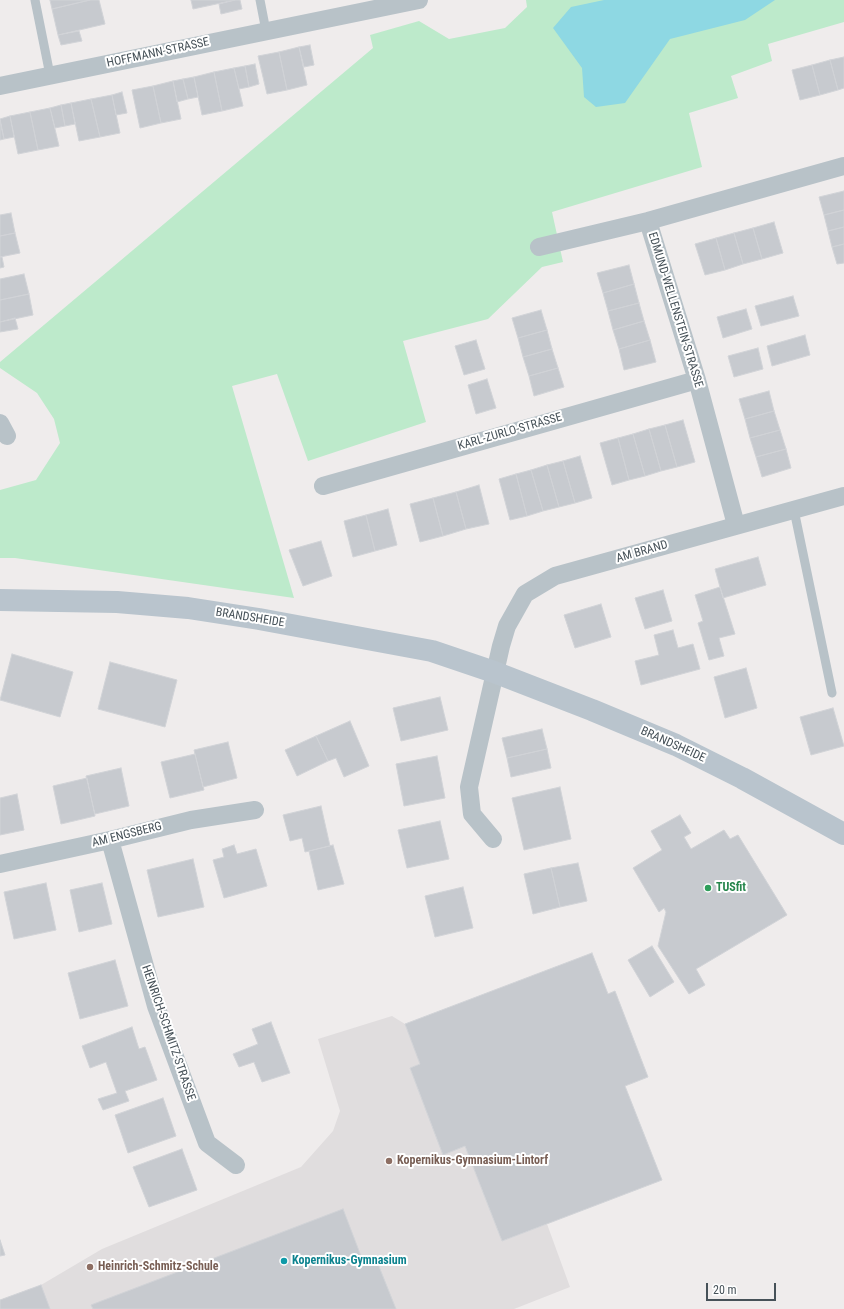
<!DOCTYPE html>
<html>
<head>
<meta charset="utf-8">
<style>
	body { margin:0 }
	#map { position:relative; width:844px; height:1309px; overflow:hidden; background:#efecec; font-family:"Roboto Condensed",sans-serif }
	canvas { display:block }
	.scale { position:absolute; left:706px; top:1283px; width:70px; height:18px; box-sizing:border-box; border:2px solid #465158; border-top:0; padding-left:5px; font-size:12px; line-height:14px; white-space:nowrap; color:#465158; -webkit-text-stroke:3px #fff; paint-order:stroke }
</style>
</head>
<body>
<div id="map">
<canvas width="844" height="1309"></canvas>
<div class="scale">20 m</div>
</div>
<script>
const ctx = document.querySelector('canvas').getContext('2d');
ctx.lineJoin = 'round';
function fillPath(path, color) {
  ctx.fillStyle = color;
  ctx.fill(path, 'evenodd');
}
function poly(rows) {
  const path = new Path2D();
  for (const r of rows) {
    path.moveTo(r[0], r[1]);
    for (let i = 2; i < r.length; i += 2) path.lineTo(r[i], r[i + 1]);
  }
  return path;
}
function stroke(path, color, width, dash) {
  ctx.strokeStyle = color;
  ctx.lineWidth = width;
  ctx.lineCap = dash ? 'butt' : 'round';
  ctx.setLineDash(dash || []);
  ctx.stroke(path);
}
function label(font, color, halo, rows, align = 'center') {
  ctx.font = font + ' "Roboto Condensed",sans-serif';
  ctx.lineWidth = 4;
  ctx.setLineDash([]);
  ctx.textBaseline = 'middle';
  ctx.strokeStyle = halo;
  ctx.fillStyle = color;
  for (const [text, x, y, turn = 0] of rows) {
    ctx.save();
    ctx.translate(x, y);
    ctx.rotate((+turn || 0) * Math.PI / 180);
    ctx.textAlign = isNaN(turn) ? turn : align;
    if (halo) ctx.strokeText(text, 0, 0);
    ctx.fillText(text, 0, 0);
    ctx.restore();
  }
}
const education = poly([
	[392,1016,405,1024,420,1064,410,1068,443,1154,465,1146,502,1241,547,1224,570,1287,514,1309,0,1309,0,1300,41,1285,102,1249,301,1167,333,1131,340,1111,318,1039]
]);
const green = poly([
	[526,0,844,0,844,22,768,44,772,61,731,76,738,98,689,113,702,167,552,212,563,262,542,267,488,319,403,341,426,422,308,461,277,374,232,386,294,598,15,558,0,558,0,490,36,480,60,443,54,419,37,393,0,368,0,362,373,48,370,35,419,21,449,39,505,28,527,7]
]);
const water = poly([
	[604,0,775,0,745,20,670,39,625,103,596,107,584,97,582,68,553,28,571,7]
]);
const building = poly([
	[50,0,90,0,52,9,50,0],
	[90,0,99,0,105,24,58,35,52,9,90,0],
	[191,0,235,0,193,9,191,0],
	[235,0,240,0,242,9,221,14,219,4,235,0],
	[79,31,82,41,61,45,58,35,79,31],
	[310,45,314,65,304,67,299,47,310,45],
	[299,47,307,85,287,90,279,52,299,47],
	[279,52,287,90,267,94,258,56,279,52],
	[844,57,844,88,838,90,830,60,844,57],
	[830,60,838,90,820,95,812,65,830,60],
	[255,64,259,84,249,87,245,66,255,64],
	[812,65,820,95,800,100,792,70,812,65],
	[245,66,249,87,239,89,234,68,245,66],
	[234,68,243,106,222,111,214,72,234,68],
	[214,72,222,111,202,115,194,77,214,72],
	[194,77,198,97,188,99,183,79,194,77],
	[183,79,188,99,177,102,173,81,183,79],
	[173,81,181,119,161,123,153,86,173,81],
	[153,86,161,123,140,128,132,90,153,86],
	[122,92,127,113,116,115,112,95,122,92],
	[112,95,120,133,100,137,91,99,112,95],
	[91,99,100,137,79,141,71,103,91,99],
	[71,103,75,124,65,126,61,105,71,103],
	[61,105,65,126,55,128,50,108,61,105],
	[50,108,59,146,38,150,30,112,50,108],
	[30,112,38,150,18,154,10,116,30,112],
	[10,116,14,137,4,139,0,119,10,116],
	[0,121,4,139,0,140,0,121],
	[844,191,844,210,824,215,819,197,844,191],
	[844,210,844,227,828,231,824,215,844,210],
	[11,213,15,233,0,236,0,215,11,213],
	[774,222,783,253,762,259,753,228,774,222],
	[844,227,844,244,832,247,828,231,844,227],
	[753,228,762,259,743,264,734,233,753,228],
	[15,233,20,253,0,257,0,236,15,233],
	[734,233,743,264,725,270,716,238,734,233],
	[716,238,725,270,705,275,695,244,716,238],
	[844,244,844,263,837,264,832,247,844,244],
	[0,257,2,257,4,267,0,268,0,257],
	[629,265,634,284,603,293,597,273,629,265],
	[24,274,29,294,0,300,0,279,24,274],
	[634,284,639,303,608,311,603,293,634,284],
	[29,294,33,315,0,322,0,300,29,294],
	[793,296,799,316,761,326,755,306,793,296],
	[639,303,644,321,613,330,608,311,639,303],
	[746,309,752,329,723,338,717,317,746,309],
	[541,310,547,330,518,338,512,318,541,310],
	[15,318,18,329,0,332,0,322,15,318],
	[644,321,650,340,619,349,613,330,644,321],
	[547,330,552,349,523,357,518,338,547,330],
	[805,335,810,355,772,366,767,346,805,335],
	[476,340,485,369,464,375,455,346,476,340],
	[650,340,656,362,624,370,619,349,650,340],
	[758,348,763,369,734,377,728,356,758,348],
	[552,349,558,368,529,376,523,357,552,349],
	[558,368,564,387,534,396,529,376,558,368],
	[487,379,496,408,476,414,468,385,487,379],
	[769,391,774,411,745,419,739,399,769,391],
	[774,411,780,430,750,438,745,419,774,411],
	[683,420,695,462,677,467,665,425,683,420],
	[665,425,677,467,661,471,649,429,665,425],
	[649,429,661,471,645,476,633,434,649,429],
	[780,430,786,449,756,457,750,438,780,430],
	[633,434,645,476,629,480,618,438,633,434],
	[618,438,629,480,612,485,600,443,618,438],
	[786,449,791,468,762,477,756,457,786,449],
	[580,456,592,498,575,503,563,461,580,456],
	[563,461,575,503,559,507,547,465,563,461],
	[547,465,559,507,543,511,531,470,547,465],
	[531,470,543,511,527,516,516,474,531,470],
	[516,474,527,516,510,520,499,479,516,474],
	[479,485,489,524,466,529,456,492,479,485],
	[456,492,466,529,443,536,433,498,456,492],
	[433,498,443,536,420,542,410,504,433,498],
	[388,509,397,545,375,551,366,515,388,509],
	[366,515,375,551,353,557,344,521,366,515],
	[321,541,332,576,303,586,289,550,321,541],
	[758,557,766,585,723,598,715,569,758,557],
	[720,587,735,634,719,638,724,656,709,660,698,623,703,621,695,595,720,587],
	[663,590,672,621,645,629,635,598,663,590],
	[601,604,611,637,575,648,564,615,601,604],
	[673,630,678,648,693,644,700,669,641,685,635,661,659,655,654,635,673,630],
	[12,654,73,672,60,717,0,700,12,654],
	[110,662,177,680,165,727,98,709,110,662],
	[746,668,757,708,725,718,714,677,746,668],
	[440,697,448,730,401,741,393,708,440,697],
	[833,708,844,746,811,755,800,717,833,708],
	[350,721,369,766,344,777,336,758,328,761,316,736,350,721],
	[542,729,547,749,507,758,502,738,542,729],
	[316,736,328,761,297,776,285,750,316,736],
	[228,742,237,778,203,787,194,750,228,742],
	[547,749,551,768,511,777,507,758,547,749],
	[195,754,204,790,170,798,161,762,195,754],
	[437,756,445,798,404,806,396,764,437,756],
	[121,768,129,806,95,814,86,776,121,768],
	[87,778,95,816,61,824,53,786,87,778],
	[560,787,571,839,524,850,512,798,560,787],
	[17,794,24,830,0,835,0,798,17,794],
	[321,806,330,846,305,852,302,838,290,841,283,815,321,806],
	[680,815,691,833,684,837,691,849,724,830,730,839,738,835,787,915,696,969,705,985,689,994,658,946,666,912,664,908,659,912,633,868,662,850,651,831,680,815],
	[440,821,449,859,407,868,398,830,440,821],
	[234,845,237,854,256,849,267,886,224,898,213,860,224,857,222,849,234,845],
	[333,845,344,884,318,890,309,851,333,845],
	[193,859,204,907,158,917,147,870,193,859],
	[578,863,587,901,560,907,551,868,578,863],
	[551,868,560,907,533,914,524,874,551,868],
	[46,883,56,930,14,939,4,892,46,883],
	[102,883,112,924,79,932,70,890,102,883],
	[463,887,473,928,435,937,425,896,463,887],
	[652,946,674,982,650,997,628,960,652,946],
	[592,953,608,994,615,991,648,1077,625,1086,662,1180,502,1241,465,1146,443,1155,410,1068,420,1064,405,1024,592,953],
	[115,960,128,1006,80,1019,68,973,115,960],
	[271,1022,290,1073,262,1082,254,1062,239,1067,233,1054,258,1044,252,1029,271,1022],
	[132,1027,139,1049,145,1047,157,1080,125,1091,129,1101,103,1110,98,1099,117,1093,106,1062,90,1068,82,1046,132,1027],
	[163,1098,176,1136,128,1153,115,1115,163,1098],
	[182,1149,197,1190,149,1207,133,1167,182,1149],
	[343,1209,364,1264,376,1259,396,1309,93,1309,91,1305,343,1209],
	[0,1240,5,1255,0,1256,0,1240],
	[41,1285,50,1309,0,1309,0,1300,41,1285]
]);
const lane = poly([
	[35,0,50,75],
	[260,0,266,31],
	[794,510,832,693]
]);
const street = poly([
	[0,86,419,0],
	[539,247,648,221],
	[0,423,7,436],
	[323,486,697,380],
	[736,525,697,380,648,221,844,166],
	[493,839,472,814,469,787,501,646,507,626,525,594,555,576,844,496],
	[110,840,156,1006,207,1143,236,1165],
	[0,864,110,840,191,820,255,810]
]);
const secondary = poly([
	[0,600,117,602,188,608,259,619,432,651,494,672,592,710,676,745,742,778,844,834]
]);
const markers = [
	[708,888,4,"#2e9e5b"],
	[389,1161,4,"#8d6e63"],
	[284,1261,4,"#0f9aa8"],
	[90,1267,4,"#8d6e63"]
];
const streetNames = [
	["HOFFMANN-STRASSE",158,53,-12],
	["EDMUND-WELLENSTEIN-STRASSE",675,310,73],
	["KARL-ZURLO-STRASSE",510,432,-16],
	["AM BRAND",642,552,-16],
	["BRANDSHEIDE",250,618,9],
	["BRANDSHEIDE",673,745,24],
	["AM ENGSBERG",127,835,-14],
	["HEINRICH-SCHMITZ-STRASSE",168,1033,71]
];
const leisureNames = [
	["TUSfit",716,888]
];
const educationNames = [
	["Kopernikus-Gymnasium-Lintorf",397,1161],
	["Heinrich-Schmitz-Schule",98,1267]
];
const cultureNames = [
	["Kopernikus-Gymnasium",292,1261]
];
fillPath(education, '#e0ddde');
fillPath(green, '#bdeacb');
fillPath(water, '#8ed8e3');
fillPath(building, '#c7cacf');
stroke(building, '#d1d3d7', 1);
stroke(lane, '#b8c2c8', 9);
stroke(street, '#b8c2c8', 18);
stroke(secondary, '#b9c4cd', 22);
for (const [x, y, r, color] of markers) {
  const dot = new Path2D();
  dot.arc(x, y, r, 0, 2 * Math.PI);
  ctx.fillStyle = color;
  ctx.fill(dot);
  stroke(dot, '#fff', 1.5);
}
label('12px', '#465158', '#fff', streetNames);
label('bold 12px', '#27864d', '#fff', leisureNames, 'left');
label('bold 12px', '#785e54', '#fff', educationNames, 'left');
label('bold 12px', '#0d838f', '#fff', cultureNames, 'left');
</script>
</body>
</html>
